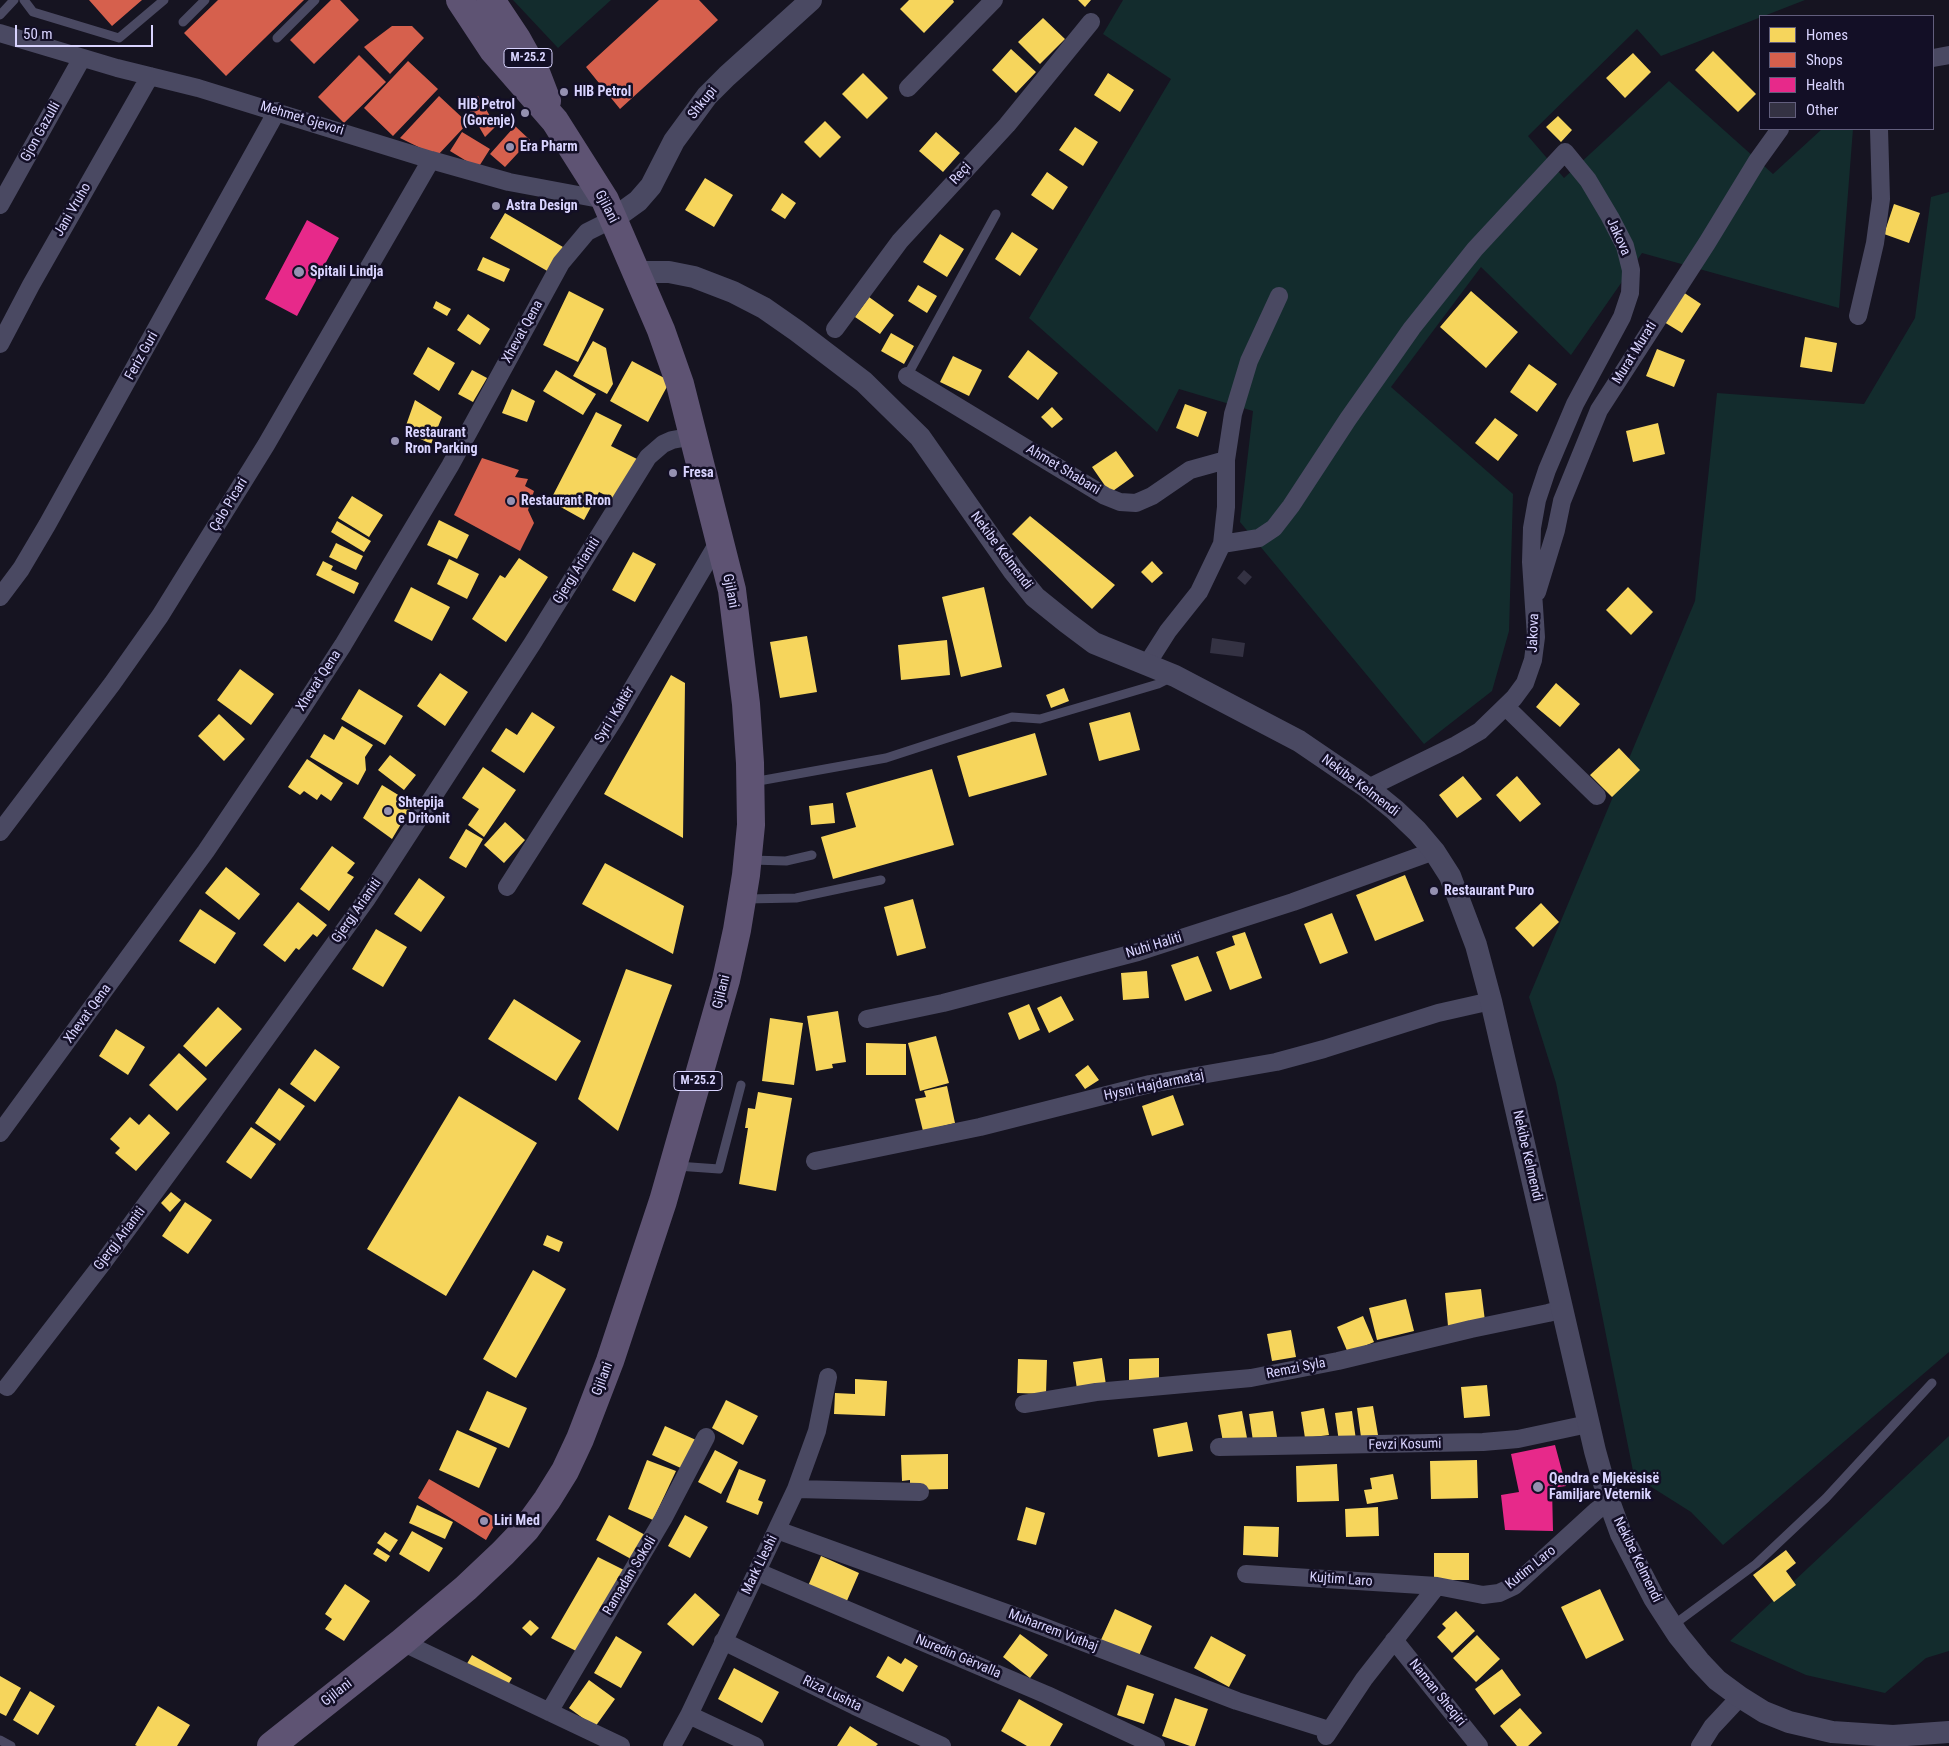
<!DOCTYPE html>
<html>
<head>
<meta charset="utf-8">
<style>
	body { margin:0 }
	#map { position:relative; width:1949px; height:1746px; overflow:hidden; background:#161421; font-family:"Roboto Condensed",sans-serif }
	canvas { display:block }
	.legend { position:absolute; left:1759px; top:15px; width:175px; height:115px; box-sizing:border-box; background:#130f26; border:1px solid #625e7d; margin:0; padding:6px 9px; list-style:none; font-size:15px; color:#d9d4ff }
	.legend li { display:flex; align-items:center; gap:10px; height:25px }
	.legend b { width:25px; border:1px solid #625e7d }
	.scale { position:absolute; left:15px; top:25px; width:138px; height:22px; box-sizing:border-box; border:2px solid #d9d4ff; border-top:0; padding-left:6px; font-size:15px; line-height:18px; white-space:nowrap; color:#d9d4ff; -webkit-text-stroke:4px #130f26; paint-order:stroke }
</style>
</head>
<body>
<div id="map">
<canvas width="1949" height="1746"></canvas>
<ul class="legend">
<li><b style="height:14px;background:#f6d55c"></b>Homes</li>
<li><b style="height:14px;background:#d6604d"></b>Shops</li>
<li><b style="height:14px;background:#e7298a"></b>Health</li>
<li><b style="height:14px;background:#343243"></b>Other</li>
</ul>
<div class="scale">50 m</div>
</div>
<script>
const ctx = document.querySelector('canvas').getContext('2d');
ctx.lineJoin = 'round';
function fillPath(path, color) {
  ctx.fillStyle = color;
  ctx.fill(path, 'evenodd');
}
function poly(rows) {
  const path = new Path2D();
  for (const r of rows) {
    path.moveTo(r[0], r[1]);
    for (let i = 2; i < r.length; i += 2) path.lineTo(r[i], r[i + 1]);
  }
  return path;
}
function stroke(path, color, width, dash) {
  ctx.strokeStyle = color;
  ctx.lineWidth = width;
  ctx.lineCap = dash ? 'butt' : 'round';
  ctx.setLineDash(dash || []);
  ctx.stroke(path);
}
function label(font, color, halo, rows, align = 'center') {
  ctx.font = font + ' "Roboto Condensed",sans-serif';
  ctx.lineWidth = 5;
  ctx.setLineDash([]);
  ctx.textBaseline = 'middle';
  ctx.strokeStyle = halo;
  ctx.fillStyle = color;
  for (const [text, x, y, turn = 0] of rows) {
    ctx.save();
    ctx.translate(x, y);
    ctx.rotate((+turn || 0) * Math.PI / 180);
    ctx.textAlign = isNaN(turn) ? turn : align;
    if (halo) ctx.strokeText(text, 0, 0);
    ctx.fillText(text, 0, 0);
    ctx.restore();
  }
}
const green = poly([
	[513,0,611,0,558,48],
	[1123,0,1805,0,1661,56,1637,29,1528,136,1564,178,1669,81,1773,174,1822,129,1853,129,1839,308,1642,253,1571,355,1481,267,1391,387,1513,494,1509,631,1492,691,1424,744,1240,522,1253,411,1179,389,1157,432,1029,318,1171,79,1103,34],
	[1949,192,1949,1352,1723,1545,1691,1512,1634,1476,1556,1083,1529,997,1695,601,1717,393,1864,404,1915,318,1931,197],
	[1949,1436,1949,1651,1926,1658,1885,1693,1806,1675,1730,1641]
]);
const homes = poly([
	[909,0,953,0,954,2,924,33,900,9],
	[1078,0,1091,0,1085,7],
	[1043,18,1065,39,1040,64,1018,42],
	[1011,49,1036,72,1016,93,992,70],
	[1713,51,1756,94,1738,112,1695,70],
	[1633,53,1651,72,1625,98,1606,78],
	[863,73,888,98,867,119,842,94],
	[1108,73,1134,90,1120,112,1094,95],
	[1558,116,1572,130,1561,142,1546,127],
	[825,121,841,137,820,158,804,142],
	[1075,127,1098,142,1083,166,1059,150],
	[936,132,960,153,943,172,919,151],
	[1047,172,1068,187,1053,210,1031,195],
	[705,178,733,195,714,227,685,210],
	[782,193,796,203,785,219,771,210],
	[1894,204,1920,213,1909,243,1884,234],
	[505,213,563,247,549,272,490,238],
	[1012,232,1038,249,1020,276,995,259],
	[940,234,964,249,947,277,923,262],
	[483,257,510,269,504,282,477,270],
	[918,285,937,296,927,313,908,301],
	[569,291,604,309,578,362,543,345],
	[1471,291,1518,332,1486,368,1440,327],
	[1683,292,1701,304,1682,333,1664,322],
	[869,297,894,315,880,334,855,317],
	[436,301,451,309,447,316,433,308],
	[468,314,490,329,480,345,457,330],
	[891,333,914,346,904,364,881,351],
	[1805,337,1837,343,1832,372,1800,367],
	[593,341,606,348,613,384,607,394,573,376],
	[428,347,455,363,439,391,413,374],
	[1657,349,1685,360,1674,387,1646,376],
	[1028,350,1058,373,1038,400,1008,377],
	[953,356,982,370,969,396,940,382],
	[632,361,670,381,648,422,610,401],
	[1529,364,1557,384,1537,412,1510,392],
	[472,370,487,378,473,402,458,394],
	[556,370,596,394,583,415,543,391],
	[512,389,535,401,527,422,502,413],
	[415,400,442,417,431,444,404,431],
	[1185,404,1207,412,1198,437,1176,428],
	[1052,407,1063,419,1052,428,1041,417],
	[596,412,622,425,611,446,639,460,617,501,599,492,584,520,550,501],
	[1495,418,1518,435,1498,461,1475,443],
	[1658,423,1665,454,1633,462,1626,431],
	[1116,451,1134,476,1110,493,1092,467],
	[352,496,383,515,369,537,338,518],
	[1030,516,1115,585,1092,609,1012,534],
	[439,520,469,535,457,559,427,545],
	[337,521,371,541,364,552,331,532],
	[336,543,363,556,356,570,329,557],
	[633,552,656,564,635,602,612,590],
	[519,558,548,577,506,642,472,619,500,575,505,578],
	[449,559,479,574,467,599,437,584],
	[323,561,333,566,331,570,359,583,354,594,316,575],
	[1152,561,1163,573,1152,583,1141,572],
	[411,587,450,607,432,641,394,621],
	[984,587,1002,667,961,677,942,597],
	[1628,587,1653,612,1631,635,1606,610],
	[807,636,817,692,780,698,770,642],
	[947,640,950,675,901,680,898,645],
	[240,669,274,694,251,725,217,700],
	[440,673,468,692,445,726,417,706],
	[671,675,685,683,683,838,604,794],
	[1556,683,1580,704,1560,727,1536,707],
	[1064,688,1069,701,1051,708,1046,695],
	[359,689,403,716,385,745,341,719],
	[532,712,555,727,524,773,491,751,506,728,517,735],
	[1130,712,1140,750,1099,761,1089,723],
	[219,714,245,739,224,761,198,736],
	[342,726,373,745,365,757,366,770,358,785,310,757,324,734,334,740],
	[1035,733,1047,775,969,797,957,756],
	[1619,748,1640,770,1612,797,1590,775],
	[390,755,416,775,404,790,378,770],
	[307,759,343,783,331,801,321,794,317,800,304,791,300,795,288,787],
	[483,767,516,790,484,837,468,825,479,809,462,798],
	[932,769,954,845,833,879,821,837,856,827,846,793],
	[1463,776,1482,799,1457,818,1439,795],
	[1517,776,1541,804,1520,822,1496,795],
	[382,785,413,804,392,839,363,818],
	[833,803,835,823,811,825,809,806],
	[505,822,525,840,504,863,484,845],
	[466,829,483,839,466,868,449,858],
	[332,846,355,863,347,873,354,877,329,911,300,889],
	[605,863,684,906,673,954,582,904],
	[226,867,260,894,239,920,205,893],
	[1405,875,1424,921,1375,941,1356,895],
	[419,878,445,897,421,932,394,914],
	[913,899,926,948,897,956,884,907],
	[298,902,327,925,317,937,313,934,299,950,296,948,285,962,263,945],
	[1541,903,1559,922,1533,947,1515,928],
	[200,909,236,933,215,964,179,941],
	[1332,913,1348,953,1320,964,1304,924],
	[376,929,407,947,383,987,352,969],
	[1245,932,1262,978,1230,990,1216,952,1235,945,1232,936],
	[1198,956,1212,991,1185,1001,1171,965],
	[626,969,672,985,618,1131,578,1099],
	[1147,971,1149,998,1123,1000,1121,973],
	[1061,996,1074,1020,1049,1033,1037,1008],
	[514,999,581,1041,556,1081,488,1039],
	[1029,1004,1040,1030,1019,1040,1008,1013],
	[218,1007,242,1029,206,1067,183,1046],
	[838,1011,846,1062,832,1064,833,1068,816,1071,807,1016],
	[770,1018,803,1023,794,1085,762,1081],
	[116,1029,145,1047,128,1075,99,1056],
	[936,1036,949,1083,920,1091,908,1043],
	[866,1043,906,1044,906,1075,866,1075],
	[315,1049,340,1067,315,1102,290,1084],
	[179,1053,207,1079,177,1111,149,1085],
	[1088,1065,1099,1080,1085,1089,1075,1075],
	[947,1086,955,1123,923,1131,915,1099,926,1097,924,1091],
	[279,1088,305,1106,280,1141,255,1123],
	[758,1092,792,1098,776,1191,739,1184,748,1128,745,1128,748,1108,755,1109],
	[1173,1095,1184,1125,1152,1136,1142,1106],
	[459,1096,537,1143,446,1296,367,1249],
	[149,1114,170,1133,136,1171,115,1153,120,1148,110,1139,130,1117,139,1125],
	[251,1127,276,1144,251,1179,226,1162],
	[171,1192,181,1200,170,1212,161,1203],
	[185,1202,212,1220,188,1254,162,1236],
	[547,1235,563,1242,559,1252,543,1245],
	[533,1270,566,1289,516,1378,483,1359],
	[1481,1289,1485,1321,1448,1326,1445,1293],
	[1406,1299,1414,1331,1377,1340,1369,1308],
	[1363,1316,1374,1342,1348,1353,1337,1327],
	[1291,1330,1296,1357,1272,1361,1267,1334],
	[1102,1358,1106,1385,1077,1389,1073,1362],
	[1159,1358,1159,1380,1129,1381,1129,1359],
	[1018,1359,1047,1360,1046,1394,1017,1393],
	[855,1379,887,1381,885,1416,834,1414,835,1393,855,1394],
	[1487,1385,1490,1416,1464,1418,1461,1387],
	[487,1391,527,1408,509,1448,469,1430],
	[726,1400,758,1416,743,1445,712,1428],
	[1373,1406,1378,1435,1361,1437,1357,1408],
	[1324,1408,1329,1435,1305,1438,1301,1412],
	[1242,1411,1247,1438,1223,1442,1218,1415],
	[1273,1411,1277,1437,1253,1441,1249,1414],
	[1352,1411,1356,1440,1339,1442,1335,1413],
	[1187,1422,1193,1451,1158,1457,1153,1429],
	[665,1426,696,1440,683,1469,652,1455],
	[457,1430,497,1448,479,1488,439,1470],
	[715,1450,738,1462,721,1494,698,1482],
	[948,1454,948,1489,910,1490,910,1480,902,1481,901,1455],
	[647,1460,676,1471,653,1520,628,1509],
	[1477,1460,1478,1498,1431,1499,1430,1461],
	[1337,1464,1339,1501,1297,1502,1296,1466],
	[739,1469,766,1480,758,1500,763,1502,758,1515,726,1502],
	[1393,1474,1398,1499,1367,1504,1364,1490,1372,1489,1370,1478],
	[417,1505,453,1522,445,1539,409,1523],
	[1026,1507,1045,1513,1036,1545,1017,1540],
	[1378,1507,1379,1536,1346,1537,1345,1509],
	[609,1515,647,1536,633,1560,596,1540],
	[685,1515,708,1527,690,1558,668,1546],
	[1244,1526,1279,1527,1278,1557,1243,1555],
	[412,1531,443,1548,429,1572,399,1554],
	[385,1532,398,1540,390,1552,377,1543],
	[377,1548,390,1556,386,1562,373,1554],
	[1786,1550,1796,1563,1786,1571,1796,1585,1774,1602,1753,1575],
	[1434,1553,1469,1553,1469,1580,1434,1580],
	[821,1556,859,1573,846,1603,808,1586],
	[598,1557,624,1570,576,1651,551,1638],
	[345,1584,370,1601,344,1641,325,1629,332,1619,325,1614],
	[1600,1589,1624,1640,1586,1659,1561,1607],
	[695,1593,720,1615,693,1646,667,1624],
	[1115,1609,1152,1626,1138,1658,1100,1642],
	[1456,1611,1475,1631,1452,1653,1437,1637,1446,1628,1442,1624],
	[530,1620,539,1628,531,1636,522,1628],
	[1020,1634,1048,1655,1030,1678,1003,1657],
	[1477,1635,1500,1659,1476,1682,1453,1658],
	[616,1636,642,1652,621,1688,594,1673],
	[1211,1636,1246,1655,1229,1687,1194,1668],
	[472,1655,512,1678,505,1690,465,1667],
	[888,1656,901,1664,905,1658,918,1666,903,1692,876,1677],
	[734,1668,779,1692,762,1723,718,1699],
	[1502,1669,1521,1695,1494,1715,1475,1689],
	[0,1676,21,1688,6,1716,0,1713],
	[589,1680,615,1699,595,1727,569,1708],
	[1127,1685,1154,1694,1144,1724,1117,1715],
	[30,1691,55,1706,38,1735,13,1720],
	[1175,1698,1208,1709,1195,1746,1190,1746,1162,1736],
	[1019,1699,1063,1724,1050,1746,1027,1746,1001,1731],
	[158,1706,190,1725,177,1746,137,1746,135,1745],
	[1520,1708,1542,1733,1528,1746,1517,1746,1500,1726],
	[850,1726,878,1744,876,1746,837,1746]
]);
const shops = poly([
	[89,0,142,0,112,26],
	[218,0,304,0,226,76,184,33],
	[331,0,340,0,359,20,314,64,290,40],
	[659,0,699,0,718,20,620,109,586,67],
	[392,26,412,26,424,38,390,74,364,47],
	[359,55,386,82,344,123,318,97],
	[408,61,438,89,393,136,364,108],
	[439,96,468,123,437,156,400,138],
	[478,96,496,126,485,137,468,108],
	[515,126,530,140,505,167,490,154],
	[462,132,490,149,478,168,450,151],
	[482,458,519,470,515,477,528,479,525,486,534,491,528,510,534,523,520,551,454,515],
	[429,1479,498,1519,486,1540,418,1498]
]);
const health = poly([
	[307,220,339,238,297,316,265,299],
	[1555,1445,1566,1486,1552,1488,1553,1531,1505,1530,1501,1495,1519,1492,1511,1454]
]);
const building = poly([
	[1244,570,1252,577,1245,585,1237,578],
	[1212,638,1245,643,1243,657,1210,653]
]);
const service = poly([
	[24,0,33,12,119,38,164,0],
	[0,15,14,0],
	[183,22,205,0],
	[277,38,315,0],
	[907,376,996,214],
	[753,782,886,758,1012,717,1040,719,1158,684,1170,678],
	[751,860,786,861,812,855],
	[746,899,796,898,881,880],
	[677,1166,719,1169,741,1085],
	[1672,1626,1756,1564,1826,1498,1932,1383],
	[0,1740,11,1746]
]);
const minor = poly([
	[0,33,117,68,198,88,431,160,509,182,605,200],
	[1933,58,1949,55],
	[908,88,994,0],
	[0,205,82,58],
	[1858,316,1875,243,1881,199,1879,129],
	[835,329,900,241,1007,125,1091,22],
	[0,344,31,285,150,76],
	[907,376,1105,496,1120,502,1136,503,1152,496,1190,470,1226,460],
	[1222,544,1259,538,1274,528,1291,506,1348,419,1412,328,1475,249,1565,152,1588,180,1610,217,1625,246,1631,270,1630,293,1622,317,1575,404,1547,470,1537,500,1532,528,1531,562,1536,637,1533,660,1525,683,1514,698,1480,731,1456,745,1368,788],
	[1537,592,1556,530,1562,501,1599,410,1707,243,1757,161,1780,129],
	[0,597,21,569,47,525,277,111],
	[1147,664,1168,631,1199,592,1222,544,1226,507,1226,460,1233,414,1249,361,1279,296],
	[1506,707,1597,796],
	[0,832,112,684,160,616,266,445,431,160],
	[507,887,615,718,719,541],
	[867,1019,943,1003,1138,952,1293,902,1434,851],
	[0,1133,206,851,297,716,343,645,450,466,561,263,587,232,613,219],
	[815,1161,980,1127,1150,1084,1276,1062,1324,1049,1438,1013,1491,1001],
	[7,1387,102,1264,198,1133,366,900,532,644,648,457,663,444,672,440,694,436],
	[1024,1404,1096,1392,1251,1378,1338,1361,1471,1329,1548,1313,1563,1309],
	[1219,1447,1483,1442,1518,1439,1588,1424],
	[796,1489,920,1492],
	[777,1530,1023,1619,1237,1701,1329,1730],
	[758,1572,1047,1695,1156,1746],
	[1246,1574,1437,1586,1483,1595,1499,1593,1514,1586,1596,1511,1609,1501],
	[1394,1640,1479,1746],
	[723,1641,855,1706,942,1746],
	[402,1642,621,1746],
	[549,1712,663,1519,706,1437],
	[689,1715,755,1746],
	[1326,1736,1364,1679,1437,1586],
	[672,1746,689,1715,796,1489,817,1431,828,1377],
	[1700,1746,1712,1727,1740,1697]
]);
const tertiary = poly([
	[613,219,638,201,651,186,674,141,707,96,727,76,811,0],
	[635,272,669,272,694,277,733,292,764,308,797,331,864,382,920,437,1013,570,1035,597,1066,622,1094,643,1175,676,1299,741,1368,788,1395,810,1417,831,1434,851,1450,876,1476,945,1491,1001,1595,1451,1609,1501,1621,1534,1654,1598,1678,1635,1699,1661,1717,1680,1740,1697,1764,1712,1789,1722,1832,1732,1893,1736,1949,1732]
]);
const primary = poly([
	[491,0,517,39,537,75,547,101],
	[271,1746,402,1642,466,1588,503,1553,526,1529,547,1500,565,1471,580,1439,610,1361,663,1201,726,980,737,930,746,875,751,825,750,763,746,704,732,590,680,384,661,330,605,200,555,121,493,50,460,0]
]);
const markers = [
	[564,92,5,"#9591b1"],
	[525,113,5,"#9591b1"],
	[510,147,5,"#9591b1"],
	[496,206,5,"#9591b1"],
	[299,272,6,"#9591b1"],
	[395,441,5,"#9591b1"],
	[673,473,5,"#9591b1"],
	[511,501,5,"#9591b1"],
	[388,811,5,"#9591b1"],
	[1434,891,5,"#9591b1"],
	[1538,1487,6,"#9591b1"],
	[484,1521,5,"#9591b1"]
];
const shields = [
	[528,58,48],
	[698,1081,48]
];
const shieldNames = [
	["M-25.2",528,58],
	["M-25.2",698,1081]
];
const poiNames = [
	["HIB Petrol",574,92],
	["HIB Petrol",515,105,"right"],
	["(Gorenje)",515,121,"right"],
	["Era Pharm",520,147],
	["Astra Design",506,206],
	["Spitali Lindja",310,272],
	["Restaurant",405,433],
	["Rron Parking",405,449],
	["Fresa",683,473],
	["Restaurant Rron",521,501],
	["Shtepija",398,803],
	["e Dritonit",398,819],
	["Restaurant Puro",1444,891],
	["Qendra e Mjekësisë",1549,1479],
	["Familjare Veternik",1549,1495],
	["Liri Med",494,1521]
];
const streetNames = [
	["Shkupi",703,103,-51],
	["Mehmet Gjevori",302,119,17],
	["Gjon Gazulli",41,132,-61],
	["Reçi",961,174,-47],
	["Gjilani",606,207,63],
	["Jani Vruho",73,210,-60],
	["Jakova",1618,237,66],
	["Xhevat Qena",523,332,-61],
	["Murat Murati",1635,353,-58],
	["Feriz Guri",142,356,-61],
	["Ahmet Shabani",1063,470,31],
	["Çelo Picari",229,505,-59],
	["Nekibe Kelmendi",1001,551,53],
	["Gjergj Arianiti",577,571,-58],
	["Gjilani",730,591,79],
	["Jakova",1534,633,-88],
	["Xhevat Qena",319,681,-57],
	["Syri i Kaltër",615,715,-59],
	["Nekibe Kelmendi",1360,786,37],
	["Gjergj Arianiti",357,911,-55],
	["Nuhi Haliti",1154,946,-17],
	["Gjilani",722,992,-76],
	["Xhevat Qena",88,1014,-54],
	["Hysni Hajdarmataj",1154,1086,-12],
	["Nekibe Kelmendi",1527,1156,77],
	["Gjergj Arianiti",120,1239,-53],
	["Remzi Syla",1296,1369,-11],
	["Gjilani",603,1379,-69],
	["Fevzi Kosumi",1405,1445,-1],
	["Nekibe Kelmendi",1637,1560,64],
	["Mark Lleshi",760,1565,-64],
	["Kutim Laro",1531,1568,-39],
	["Ramadan Sokoli",630,1576,-59],
	["Kujtim Laro",1341,1580,4],
	["Muharrem Vuthaj",1053,1631,21],
	["Nuredin Gërvalla",958,1657,23],
	["Gjilani",337,1693,-38],
	["Naman Sheqiri",1437,1693,51],
	["Riza Lushta",832,1694,26]
];
fillPath(green, '#132c2d');
fillPath(homes, '#f6d55c');
fillPath(shops, '#d6604d');
fillPath(health, '#e7298a');
fillPath(building, '#343243');
stroke(service, '#4a4962', 9);
stroke(minor, '#4a4962', 18);
stroke(tertiary, '#4a4962', 22);
stroke(primary, '#5e5373', 28);
for (const [x, y, r, color] of markers) {
  const dot = new Path2D();
  dot.arc(x, y, r, 0, 2 * Math.PI);
  ctx.fillStyle = color;
  ctx.fill(dot);
  stroke(dot, '#130f26', 2);
}
for (const [x, y, w] of shields) {
  const box = new Path2D();
  box.roundRect(x - w / 2, y - 9.5, w, 19, 4);
  ctx.fillStyle = '#130f26';
  ctx.fill(box);
  stroke(box, '#d9d4ff', 1);
}
label('bold 12px', '#d9d4ff', null, shieldNames);
label('bold 14px', '#d9d4ff', '#130f26', poiNames, 'left');
label('14px', '#d9d4ff', '#130f26', streetNames);
</script>
</body>
</html>
